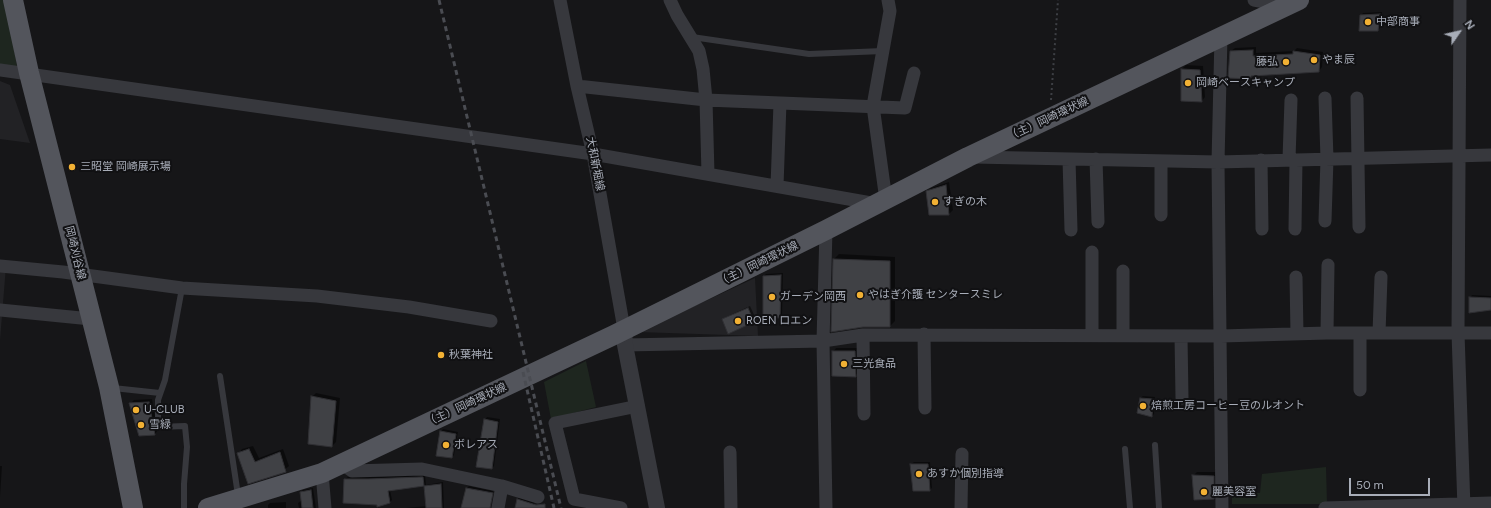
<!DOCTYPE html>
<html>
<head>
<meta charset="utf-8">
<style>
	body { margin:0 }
	#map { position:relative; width:1491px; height:508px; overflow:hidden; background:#161618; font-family:Figtree,sans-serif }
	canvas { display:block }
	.north { position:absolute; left:1439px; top:12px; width:40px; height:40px; -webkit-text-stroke:3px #111113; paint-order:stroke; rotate:56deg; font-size:11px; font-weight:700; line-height:16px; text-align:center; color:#a8adb8 }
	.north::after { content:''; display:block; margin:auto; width:14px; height:18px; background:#a8adb8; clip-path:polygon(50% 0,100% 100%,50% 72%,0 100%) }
	.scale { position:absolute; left:1349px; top:478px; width:81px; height:18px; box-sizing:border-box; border:2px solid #a8adb8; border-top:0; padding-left:5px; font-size:12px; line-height:14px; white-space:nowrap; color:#a8adb8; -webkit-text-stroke:3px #111113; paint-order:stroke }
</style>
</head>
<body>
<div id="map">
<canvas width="1491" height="508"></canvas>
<div class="north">N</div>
<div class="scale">50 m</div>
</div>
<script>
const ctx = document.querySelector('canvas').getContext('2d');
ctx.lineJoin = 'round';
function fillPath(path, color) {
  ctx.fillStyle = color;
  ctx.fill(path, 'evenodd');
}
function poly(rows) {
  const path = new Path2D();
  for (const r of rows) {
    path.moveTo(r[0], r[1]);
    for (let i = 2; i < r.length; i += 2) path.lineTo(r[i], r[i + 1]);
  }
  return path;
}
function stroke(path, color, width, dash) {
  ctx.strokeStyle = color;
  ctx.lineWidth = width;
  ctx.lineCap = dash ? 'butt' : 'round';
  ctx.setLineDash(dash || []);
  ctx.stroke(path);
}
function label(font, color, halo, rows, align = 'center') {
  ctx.font = font + ' Figtree,"Noto Sans JP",sans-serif';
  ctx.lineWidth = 4;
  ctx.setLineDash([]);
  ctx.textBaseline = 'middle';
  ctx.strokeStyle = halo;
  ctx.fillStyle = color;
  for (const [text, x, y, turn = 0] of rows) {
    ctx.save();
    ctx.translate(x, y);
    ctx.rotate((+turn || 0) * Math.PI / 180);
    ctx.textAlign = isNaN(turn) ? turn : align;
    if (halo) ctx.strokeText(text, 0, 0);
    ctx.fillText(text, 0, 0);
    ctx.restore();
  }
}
const built = poly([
	[0,81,10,85,30,143,0,139],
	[0,266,6,266,0,340],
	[755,278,758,336,638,332]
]);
const green = poly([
	[0,0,6,0,18,72,0,70],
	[586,361,596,407,551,419,544,382],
	[1326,467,1327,504,1232,504,1232,492,1260,493,1262,474]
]);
const shadow = poly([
	[1382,12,1380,28,1378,30,1361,16,1363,13],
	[1256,47,1256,53,1294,51,1297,48,1323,52,1322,67,1319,71,1254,74,1250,78,1231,51,1235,48],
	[1186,65,1203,66,1205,97,1202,101,1182,69],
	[949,182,953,210,949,214,927,192,931,188],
	[839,254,895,257,895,321,890,326,834,259],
	[783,273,782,315,780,317,764,316,764,276,766,274],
	[1472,295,1491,296,1491,309,1470,298],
	[750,306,756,319,753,322,723,319,726,317],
	[836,348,859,348,859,372,855,376,833,352],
	[316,393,340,398,336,442,332,446,312,397],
	[1143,396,1155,397,1154,414,1152,416,1140,398],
	[152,399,158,430,155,434,130,404,134,400],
	[487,417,500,419,494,466,492,468,485,420],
	[443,429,458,432,454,455,452,457,441,432],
	[253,446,259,458,283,449,289,466,282,472,249,482,239,453,242,449],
	[914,462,930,462,932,488,929,490,911,464],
	[0,466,2,466,0,497],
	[1197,472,1217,472,1217,494,1213,498,1193,476],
	[424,475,425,475,426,485,443,482,444,508,406,508,427,506,425,485,390,490,392,500,390,502,345,479,348,477,371,477],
	[469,486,493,491,490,508,462,508,467,488],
	[313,488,316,508,299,508,298,503,302,500,301,492,303,490],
	[521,496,535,500,533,508,516,508,518,499],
	[286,502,286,508,268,508,268,505,270,503]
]);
const building = poly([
	[1380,14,1378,31,1359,31,1360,15,1380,14],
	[1253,50,1253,56,1293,54,1293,51,1320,55,1319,72,1251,76,1251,79,1228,78,1230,51,1253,50],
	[1181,69,1200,70,1202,102,1181,101,1181,69],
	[946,185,949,215,929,215,926,191,946,185],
	[833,259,890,261,890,327,863,327,831,332,833,259],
	[781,275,780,318,763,317,763,276,781,275],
	[1469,297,1491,298,1491,310,1469,313,1469,297],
	[748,308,754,322,728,334,722,319,748,308],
	[832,351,855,351,856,377,832,376,832,351],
	[311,396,336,401,332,447,308,444,311,396],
	[1140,398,1153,399,1152,417,1137,413,1140,398],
	[149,402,155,435,139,436,129,403,149,402],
	[484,419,498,422,492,469,476,467,484,419],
	[440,431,456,434,452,458,436,456,440,431],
	[249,449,255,462,280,452,286,472,248,484,237,453,249,449],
	[910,464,928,464,930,491,913,491,910,464],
	[1192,475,1214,476,1214,499,1194,500,1192,475],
	[421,477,423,477,424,486,388,491,390,503,377,507,377,505,343,503,344,479,368,479,421,477],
	[441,484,442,508,426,508,424,486,441,484],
	[466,488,493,493,490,508,461,508,466,488],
	[311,490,313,508,302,508,300,492,311,490],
	[517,499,536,505,545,504,545,508,515,508,517,499]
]);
const path = poly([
	[1051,100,1058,0]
]);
const service = poly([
	[692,37,809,54,883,51],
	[182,288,165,380,158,400,158,427,185,426,187,447,184,484,184,508],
	[220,376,238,495],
	[113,388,160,393],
	[1155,445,1159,508],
	[1125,449,1130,508]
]);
const minor = poly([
	[560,0,577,86,593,154,624,329],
	[670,0,677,15,699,51,703,69,706,100,708,174],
	[1254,0,1286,6],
	[1460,0,1458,333,1464,508],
	[1221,36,1218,162,1222,508],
	[0,70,593,154,877,204],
	[577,86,706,100,905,108,914,73],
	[1357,98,1359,227],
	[973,157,1218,162,1491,155],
	[1069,159,1071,230],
	[1096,159,1098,222],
	[1289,159,1291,100],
	[1261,160,1262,229],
	[777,186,780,103],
	[886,200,873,106,890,11,888,0],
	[1161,215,1161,161],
	[1325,221,1327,159,1325,98],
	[1295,229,1296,160],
	[1092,252,1092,335],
	[0,266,63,272,182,288,317,296,409,307,491,321],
	[1296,277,1297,334],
	[0,310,91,319],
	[1327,333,1328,265],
	[1379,333,1381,277],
	[924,334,925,408],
	[863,335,864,414],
	[1123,335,1123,271],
	[1181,336,1182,398],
	[625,345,823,341,826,230],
	[1360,390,1360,333],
	[730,452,731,508],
	[342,464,352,471,422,469,502,486],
	[322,473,325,508],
	[498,508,502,486,538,497],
	[621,508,574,499,555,423,638,406],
	[826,508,823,341,863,335,1221,336,1327,333,1491,333],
	[961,508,962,454],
	[1325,508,1491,503]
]);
const tertiary = poly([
	[624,329,625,345,657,508]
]);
const primary = poly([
	[13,0,29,73,109,387,133,508],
	[208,508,322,473,614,335,826,230,968,157,1299,0]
]);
const rail = poly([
	[439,0,561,508],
	[523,372,554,508]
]);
const markers = [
	[1368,22,4,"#f2b134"],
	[1314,60,4,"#f2b134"],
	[1286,62,4,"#f2b134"],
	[1188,83,4,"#f2b134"],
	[72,167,4,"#f2b134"],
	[935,202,4,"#f2b134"],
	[860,295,4,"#f2b134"],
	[772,297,4,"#f2b134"],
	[738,321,4,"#f2b134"],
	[441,355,4,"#f2b134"],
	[844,364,4,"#f2b134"],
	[1143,406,4,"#f2b134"],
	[136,410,4,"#f2b134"],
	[141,425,4,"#f2b134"],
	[446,445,4,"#f2b134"],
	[919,474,4,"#f2b134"],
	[1204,492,4,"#f2b134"]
];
const poiNames = [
	["中部商事",1376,22],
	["やま辰",1322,60],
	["藤弘",1278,62,"right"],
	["岡崎ベースキャンプ",1196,83],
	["三昭堂 岡崎展示場",80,167],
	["すぎの木",943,202],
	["やはぎ介護 センタースミレ",868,295],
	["ガーデン岡西",780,297],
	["ROEN ロエン",746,321],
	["秋葉神社",449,355],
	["三光食品",852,364],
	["焙煎工房コーヒー豆のルオント",1151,406],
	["U-CLUB",144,410],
	["雪緑",149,425],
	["ボレアス",454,445],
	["あすか個別指導",927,474],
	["麗美容室",1212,492]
];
const streetNames = [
	["（主）岡崎環状線",1048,119,-25],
	["大和新堀線",595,164,79],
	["岡崎刈谷線",75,253,76],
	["（主）岡崎環状線",758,264,-26],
	["（主）岡崎環状線",466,405,-25]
];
fillPath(built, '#222225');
fillPath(green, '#1e261f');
fillPath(shadow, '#0007');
fillPath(building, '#404145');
stroke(building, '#303034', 1);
stroke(path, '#3d3f44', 2, [2, 3]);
stroke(service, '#37383d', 6);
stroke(minor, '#37383d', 13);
stroke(tertiary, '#37383d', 16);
stroke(primary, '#53555c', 20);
stroke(rail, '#4a4c52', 3, [5, 4]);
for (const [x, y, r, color] of markers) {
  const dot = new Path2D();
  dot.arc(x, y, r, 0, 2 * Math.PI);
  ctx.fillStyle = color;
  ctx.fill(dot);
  stroke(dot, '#111113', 1.5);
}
label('11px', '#a8adb8', '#111113', poiNames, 'left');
label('11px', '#a8adb8', '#111113', streetNames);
</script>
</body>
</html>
